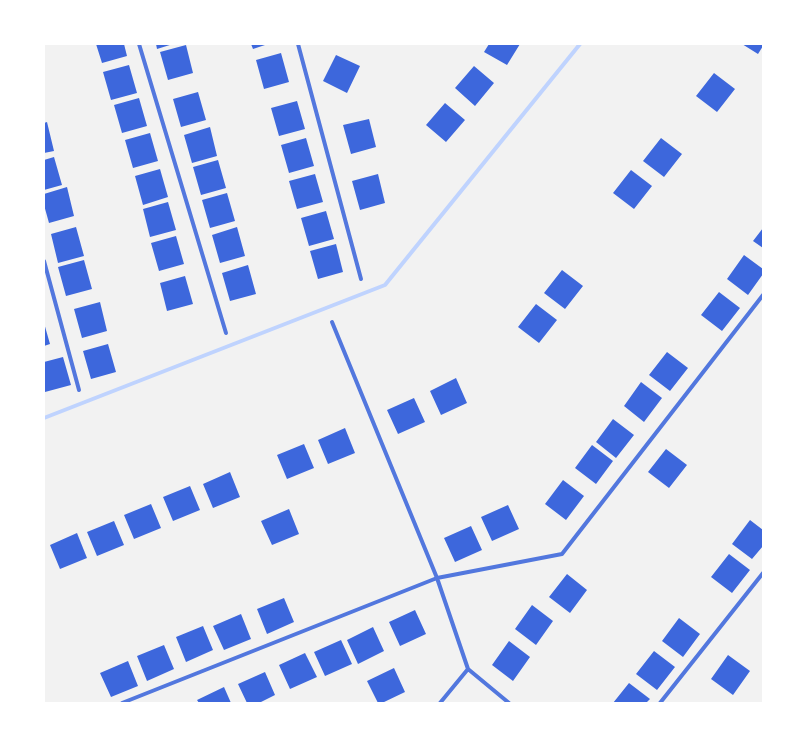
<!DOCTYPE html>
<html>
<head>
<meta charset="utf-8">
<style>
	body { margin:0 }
	#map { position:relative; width:807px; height:747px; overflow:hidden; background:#f2f2f2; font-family:Barlow,sans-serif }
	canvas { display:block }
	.frame { position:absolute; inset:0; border:45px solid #fff; pointer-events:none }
</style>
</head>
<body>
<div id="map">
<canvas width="807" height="747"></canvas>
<div class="frame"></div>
</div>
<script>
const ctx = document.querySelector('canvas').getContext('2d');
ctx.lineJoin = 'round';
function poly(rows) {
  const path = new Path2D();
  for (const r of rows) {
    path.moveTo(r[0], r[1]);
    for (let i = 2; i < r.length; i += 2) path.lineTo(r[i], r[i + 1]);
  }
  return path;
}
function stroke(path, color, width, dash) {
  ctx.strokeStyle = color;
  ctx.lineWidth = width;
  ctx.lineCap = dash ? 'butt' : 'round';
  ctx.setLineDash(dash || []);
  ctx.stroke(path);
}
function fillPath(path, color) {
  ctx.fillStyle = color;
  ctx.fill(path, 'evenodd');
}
const stream = poly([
	[44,418,385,285,580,44]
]);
const building = poly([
	[96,44,124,44,127,56,102,63],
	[156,44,173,44,157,49],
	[251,44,268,44,253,49],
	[489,44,520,44,507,65,484,52],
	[742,44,763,44,763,46,758,54],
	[186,45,193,73,168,80,160,52],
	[281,53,289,82,264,89,256,60],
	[336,55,360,66,347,93,323,81],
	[129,65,137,93,111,100,103,72],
	[474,66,494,83,475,106,455,88],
	[714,73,735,89,717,112,696,96],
	[198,92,206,120,181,127,173,99],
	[139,98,147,126,122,133,114,105],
	[297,101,305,129,279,136,271,108],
	[445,103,465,120,446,142,426,125],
	[369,119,376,147,351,154,343,125],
	[47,122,54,151,44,153,44,123],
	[210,127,217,156,192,163,184,135],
	[150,133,158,161,133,168,125,140],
	[306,138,314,166,289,173,281,145],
	[661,138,682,154,664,177,643,161],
	[54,157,62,185,44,190,44,160],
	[218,160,226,188,201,195,193,167],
	[160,169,168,197,143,205,135,176],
	[631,170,652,186,634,209,613,193],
	[315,174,323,202,297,209,289,181],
	[378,174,385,203,360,210,352,181],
	[67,187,74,216,49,223,44,205,44,194],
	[227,193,235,221,210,228,202,200],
	[168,202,176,230,150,237,143,209],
	[326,211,334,239,309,246,301,218],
	[76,227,84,256,58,263,51,234],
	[237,227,245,256,220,263,212,235],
	[763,228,763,248,753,241],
	[176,236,184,264,159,271,151,243],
	[336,244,343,272,318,279,310,251],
	[744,255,763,269,763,274,748,295,727,279],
	[84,260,92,289,66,296,58,267],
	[248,265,256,294,230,301,222,273],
	[562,270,583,286,565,309,544,293],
	[185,276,193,304,167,311,160,283],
	[719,292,740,308,722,331,701,315],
	[100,302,107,331,82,338,74,309],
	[536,304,557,320,539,343,518,327],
	[44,323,50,344,44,346],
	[108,344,116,372,91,379,83,351],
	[667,352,688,368,670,391,649,375],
	[63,357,71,385,45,392,44,387,44,362],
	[456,378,467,403,441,415,430,391],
	[641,382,662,398,644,422,624,406],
	[414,398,425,422,398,434,387,410],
	[613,419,634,435,616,458,596,442],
	[345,428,355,453,328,464,318,440],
	[304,444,314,468,287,479,277,455],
	[592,445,613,461,596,484,575,468],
	[666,449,687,465,669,488,648,472],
	[230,472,240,497,213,508,203,484],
	[563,480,584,496,566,520,545,504],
	[190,486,200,510,173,521,163,497],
	[151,504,161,528,134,539,124,515],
	[508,505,519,529,492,541,481,517],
	[289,509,299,534,272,545,261,521],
	[750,520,763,530,763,546,752,559,732,544],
	[114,521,124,545,97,556,87,532],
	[471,526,482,550,455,562,444,538],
	[77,533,87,558,60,569,50,545],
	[729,554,750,570,732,593,711,577],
	[567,574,587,590,570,613,549,597],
	[284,598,294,622,267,634,257,609],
	[532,605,553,621,536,645,515,629],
	[415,610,426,634,400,646,389,622],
	[241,614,251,639,224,650,213,626],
	[679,618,700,634,683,657,662,641],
	[203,626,213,650,186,662,176,637],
	[373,627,384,651,358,664,347,640],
	[341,640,352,664,325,676,314,652],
	[509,641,530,657,513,681,492,665],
	[164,645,174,669,147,681,137,656],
	[654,651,675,667,657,690,636,674],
	[305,653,317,677,290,689,279,665],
	[728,655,750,671,733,695,711,679],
	[128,661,138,686,111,697,100,673],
	[394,668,405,692,382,703,378,703,367,681],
	[265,672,275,695,259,703,247,703,238,684],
	[629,683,650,699,646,703,613,703],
	[224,687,231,703,199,703,197,700]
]);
const minor = poly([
	[139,44,226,333],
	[298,44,361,279],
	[44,261,79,390],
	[332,322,437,578,468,669,509,703],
	[122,703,437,578,562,554,763,295],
	[440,703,468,669],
	[660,703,763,573]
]);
stroke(stream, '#bfd3fe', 4);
fillPath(building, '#3d67dc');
stroke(minor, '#5277de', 4);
</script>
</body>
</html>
